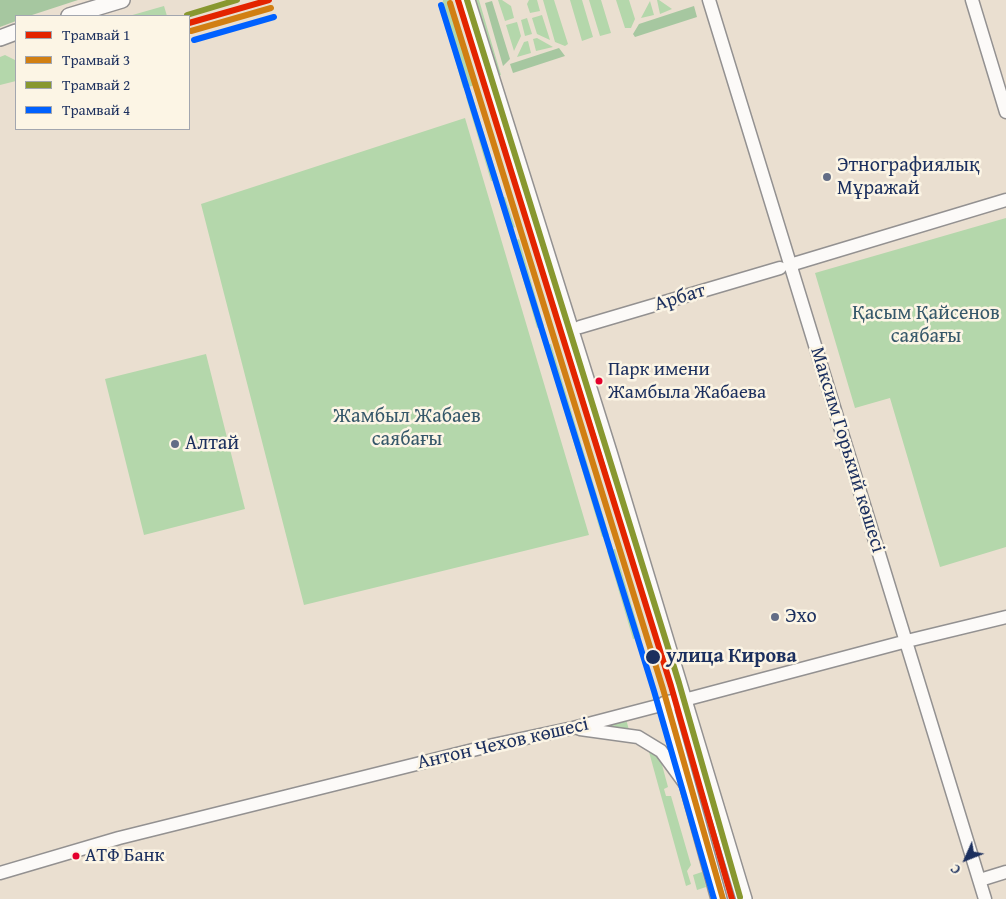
<!DOCTYPE html>
<html>
<head>
<meta charset="utf-8">
<style>
	body { margin:0 }
	#map { position:relative; width:1006px; height:899px; overflow:hidden; background:#eadfd0; font-family:"Gentium Book Plus",serif }
	canvas { display:block }
	.legend { position:absolute; left:15px; top:15px; width:175px; height:115px; box-sizing:border-box; background:#fcf5e5; border:1px solid #a2a6af; margin:0; padding:6px 9px; list-style:none; font-size:15px; color:#1b2f5e }
	.legend li { display:flex; align-items:center; gap:10px; height:25px }
	.legend b { width:25px; border:1px solid #a2a6af }
	.north { position:absolute; left:941px; top:834px; width:50px; height:50px; -webkit-text-stroke:4px #fcf5e5; paint-order:stroke; rotate:226deg; font-size:14px; font-weight:700; line-height:20px; text-align:center; color:#1b2f5e }
	.north::after { content:''; display:block; margin:auto; width:18px; height:22px; background:#1b2f5e; clip-path:polygon(50% 0,100% 100%,50% 72%,0 100%) }
</style>
</head>
<body>
<div id="map">
<canvas width="1006" height="899"></canvas>
<ul class="legend">
<li><b style="height:6px;background:#e32400"></b>Трамвай 1</li>
<li><b style="height:6px;background:#d17f13"></b>Трамвай 3</li>
<li><b style="height:6px;background:#889830"></b>Трамвай 2</li>
<li><b style="height:6px;background:#0061ff"></b>Трамвай 4</li>
</ul>
<div class="north">С</div>
</div>
<script>
const ctx = document.querySelector('canvas').getContext('2d');
ctx.lineJoin = 'round';
function fillPath(path, color) {
  ctx.fillStyle = color;
  ctx.fill(path, 'evenodd');
}
function poly(rows) {
  const path = new Path2D();
  for (const r of rows) {
    path.moveTo(r[0], r[1]);
    for (let i = 2; i < r.length; i += 2) path.lineTo(r[i], r[i + 1]);
  }
  return path;
}
function stroke(path, color, width, dash) {
  ctx.strokeStyle = color;
  ctx.lineWidth = width;
  ctx.lineCap = dash ? 'butt' : 'round';
  ctx.setLineDash(dash || []);
  ctx.stroke(path);
}
function label(font, color, halo, rows, align = 'center') {
  ctx.font = font + ' "Gentium Book Plus",serif';
  ctx.lineWidth = 5;
  ctx.setLineDash([]);
  ctx.textBaseline = 'middle';
  ctx.strokeStyle = halo;
  ctx.fillStyle = color;
  for (const [text, x, y, turn = 0] of rows) {
    ctx.save();
    ctx.translate(x, y);
    ctx.rotate((+turn || 0) * Math.PI / 180);
    ctx.textAlign = isNaN(turn) ? turn : align;
    if (halo) ctx.strokeText(text, 0, 0);
    ctx.fillText(text, 0, 0);
    ctx.restore();
  }
}
const green = poly([
	[443,0,449,0,476,85,463,88,442,11],
	[470,0,479,0,501,75,494,77],
	[498,0,502,0,511,6,514,18,505,21],
	[529,0,537,0,540,11,530,13,527,4],
	[543,0,554,0,568,44,565,46,555,42],
	[570,0,582,0,593,37,582,41],
	[589,0,601,0,611,33,600,36],
	[616,0,629,0,635,19,631,28,625,28],
	[657,0,659,0,672,9,660,14],
	[650,1,654,15,641,18],
	[164,6,167,16,129,16],
	[542,15,550,40,537,34,532,18],
	[527,18,532,34,525,36,521,20],
	[517,22,521,36,514,51,506,25],
	[537,38,553,47,536,51,533,39],
	[528,41,531,53,517,57,524,42],
	[5,55,15,60,16,81,0,85,0,57],
	[472,95,498,179,491,181,466,97],
	[465,118,589,535,304,605,201,204],
	[505,197,515,227,509,230,499,199],
	[1006,218,1006,547,940,567,890,398,855,408,815,273],
	[519,239,544,326,537,328,512,241],
	[551,344,609,535,602,537,545,346],
	[206,354,245,509,144,535,105,379],
	[615,549,641,637,633,639,607,551],
	[626,719,629,730,596,727],
	[658,750,668,787,664,789,666,796,671,796,691,865,687,871,691,884,686,886,649,752],
	[702,872,706,887,697,890,693,875]
]);
const forest = poly([
	[0,0,78,0,29,16,16,16,16,21,0,27],
	[492,1,510,59,503,66,485,3],
	[694,6,697,17,635,37,633,34,639,24],
	[559,48,565,56,513,73,510,64]
]);
const minor = poly([
	[709,0,985,899],
	[972,0,1006,112],
	[790,265,1006,200],
	[580,327,780,268],
	[684,700,907,641,1006,617],
	[580,729,638,737,661,751,686,785],
	[0,873,119,838,493,745,573,728,665,704],
	[980,880,1006,872]
]);
const major = poly([
	[467,0,609,452,744,899],
	[69,16,122,0],
	[0,38,16,32],
	[684,700,665,704,719,899]
]);
const tram1 = poly([
	[458,0,671,686,732,899],
	[189,23,269,0]
]);
const tram2 = poly([
	[450,3,663,689,723,899],
	[191,31,271,8]
]);
const tram3 = poly([
	[467,0,679,683,740,897],
	[187,15,237,0]
]);
const tram4 = poly([
	[441,5,654,691,714,899],
	[194,40,274,17]
]);
const markers = [
	[827,177,5,"#636d86"],
	[599,381,4.5,"#e4002b"],
	[175,444,5,"#636d86"],
	[775,617,5,"#636d86"],
	[653,657,8,"#1b2f5e"],
	[76,856,4.5,"#e4002b"]
];
const busNames = [
	["Парк имени",608,370],
	["Жамбыла Жабаева",608,393],
	["АТФ Банк",85,856]
];
const poiNames = [
	["Этнографиялық",837,166],
	["Мұражай",837,189],
	["Алтай",185,444],
	["Эхо",785,617]
];
const streetNames = [
	["Арбат",680,298,-17],
	["Максим Горький көшесі",847,450,73],
	["Антон Чехов көшесі",503,744,-13]
];
const parkNames = [
	["Қасым Қайсенов",926,314],
	["саябағы",926,337],
	["Жамбыл Жабаев",407,417],
	["саябағы",407,440]
];
const stopNames = [
	["улица Кирова",666,657]
];
fillPath(green, '#b4d7ab');
fillPath(forest, '#a6c7a0');
stroke(minor, '#939191', 15);
stroke(major, '#939191', 18);
stroke(minor, '#fcfaf8', 12);
stroke(major, '#fcfaf8', 15);
stroke(tram1, '#e32400', 6);
stroke(tram2, '#d17f13', 6);
stroke(tram3, '#889830', 6);
stroke(tram4, '#0061ff', 6);
for (const [x, y, r, color] of markers) {
  const dot = new Path2D();
  dot.arc(x, y, r, 0, 2 * Math.PI);
  ctx.fillStyle = color;
  ctx.fill(dot);
  stroke(dot, '#fcf5e5', 2);
}
label('19px', '#1b2f5e', '#fcf5e5', busNames, 'left');
label('20px', '#1b2f5e', '#fcf5e5', poiNames, 'left');
label('20px', '#1b2f5e', '#fcf5e5', streetNames);
label('20px', '#36586a', '#fcf5e5', parkNames);
label('bold 20px', '#1b2f5e', '#fcf5e5', stopNames, 'left');
</script>
</body>
</html>
